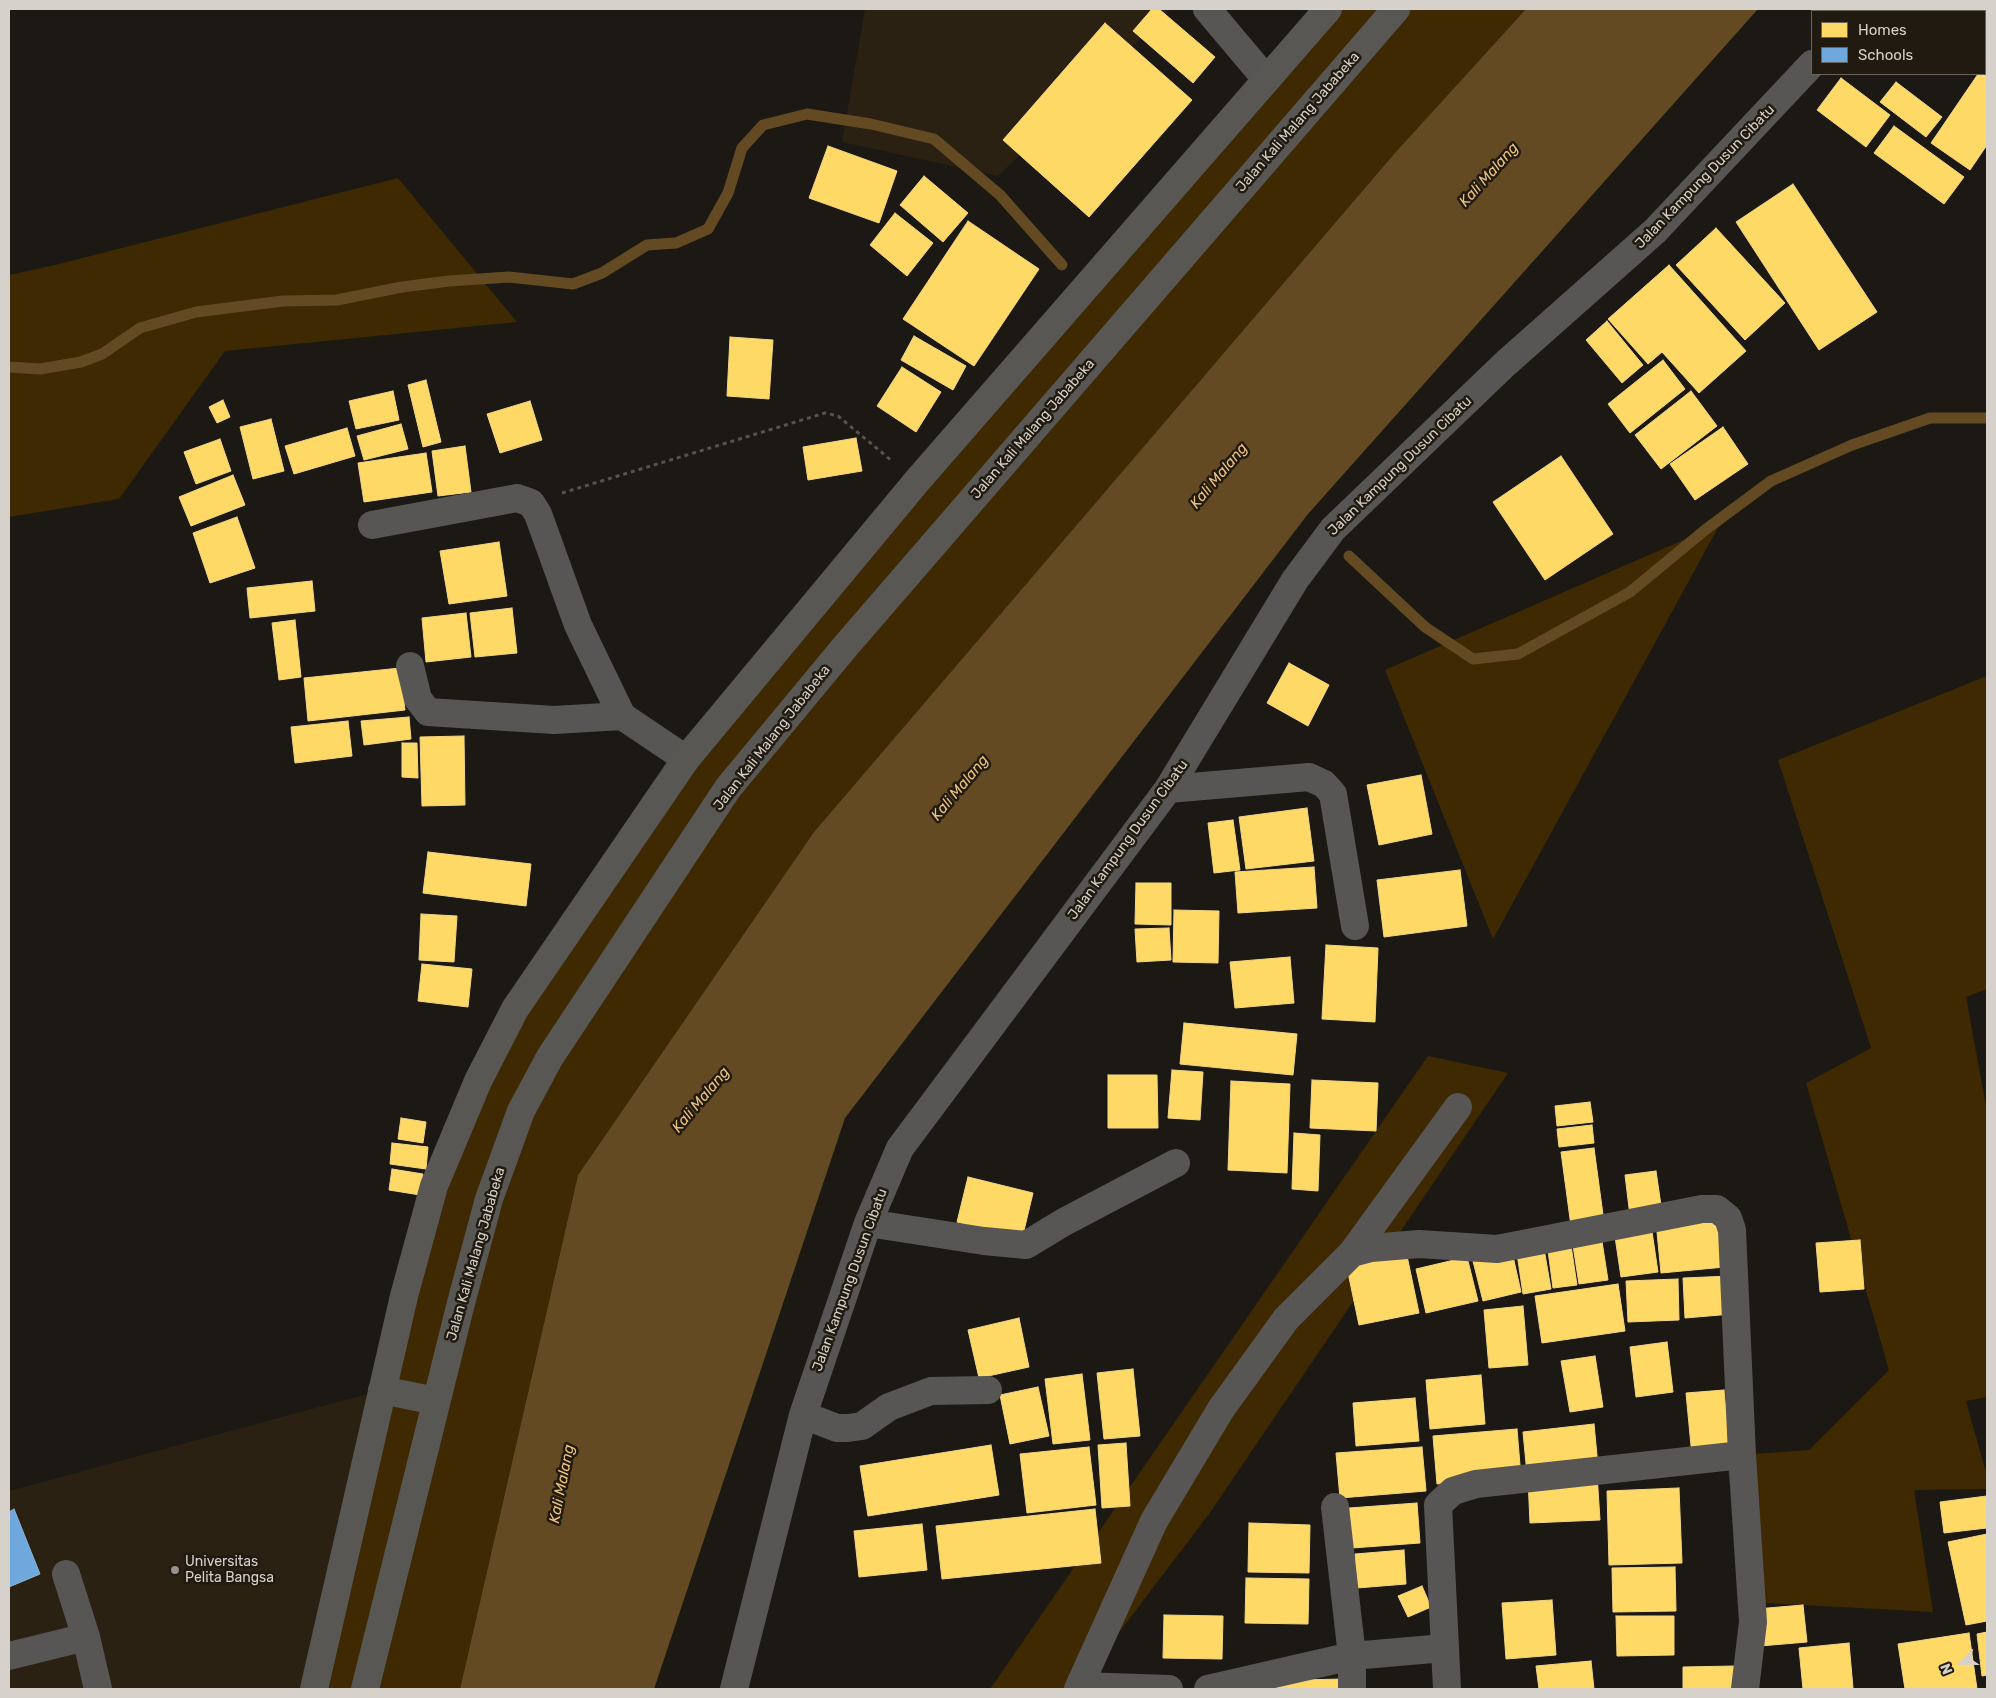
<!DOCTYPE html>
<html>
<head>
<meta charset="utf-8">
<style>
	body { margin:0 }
	#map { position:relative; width:1996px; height:1698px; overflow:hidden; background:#1c1914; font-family:Rubik,sans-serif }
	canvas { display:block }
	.frame { position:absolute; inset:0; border:10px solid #d6d1ca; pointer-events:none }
	.legend { position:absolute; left:1811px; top:10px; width:175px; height:65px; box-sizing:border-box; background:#201a10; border:1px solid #69635a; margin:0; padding:6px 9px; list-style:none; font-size:15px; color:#d6d1ca }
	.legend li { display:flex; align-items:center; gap:10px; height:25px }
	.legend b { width:25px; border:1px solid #69635a }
	.north { position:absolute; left:1936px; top:1638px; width:50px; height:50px; -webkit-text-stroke:4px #201a10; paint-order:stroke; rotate:248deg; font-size:14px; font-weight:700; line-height:20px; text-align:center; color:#d6d1ca }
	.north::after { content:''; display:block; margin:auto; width:18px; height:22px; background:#d6d1ca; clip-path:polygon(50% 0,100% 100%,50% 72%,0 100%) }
</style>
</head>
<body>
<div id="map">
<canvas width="1996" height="1698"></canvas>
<div class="frame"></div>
<ul class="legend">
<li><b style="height:14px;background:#ffd966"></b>Homes</li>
<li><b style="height:14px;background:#6fa8dc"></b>Schools</li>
</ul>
<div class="north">N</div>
</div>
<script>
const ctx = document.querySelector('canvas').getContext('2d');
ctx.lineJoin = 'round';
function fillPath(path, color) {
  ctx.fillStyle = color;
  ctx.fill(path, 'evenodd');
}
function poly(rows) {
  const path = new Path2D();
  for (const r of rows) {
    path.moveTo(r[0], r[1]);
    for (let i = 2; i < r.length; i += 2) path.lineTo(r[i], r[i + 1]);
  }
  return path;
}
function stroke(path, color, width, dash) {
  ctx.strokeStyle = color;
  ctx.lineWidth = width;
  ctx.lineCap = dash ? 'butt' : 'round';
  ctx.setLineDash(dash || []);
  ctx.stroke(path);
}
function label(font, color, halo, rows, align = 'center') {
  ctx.font = font + ' Rubik,sans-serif';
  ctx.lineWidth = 5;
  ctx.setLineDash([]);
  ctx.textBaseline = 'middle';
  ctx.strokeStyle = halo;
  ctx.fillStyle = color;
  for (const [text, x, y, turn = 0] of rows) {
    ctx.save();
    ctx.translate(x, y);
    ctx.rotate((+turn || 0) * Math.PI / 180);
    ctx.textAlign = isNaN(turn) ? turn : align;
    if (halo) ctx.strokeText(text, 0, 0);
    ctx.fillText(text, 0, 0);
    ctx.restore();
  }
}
const built = poly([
	[865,9,1171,9,998,176,842,142],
	[382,1390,315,1689,9,1689,9,1491]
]);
const green = poly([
	[1328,9,1526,9,1394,154,814,832,578,1175,460,1689,314,1689,404,1296,515,1009,686,759],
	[398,178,517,322,225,351,119,499,9,517,9,275,55,265],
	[1720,524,1493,939,1385,670],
	[1987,676,1987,989,1966,997,1987,1112,1987,1397,1966,1401,1987,1476,1987,1489,1914,1490,1933,1612,1748,1602,1726,1456,1809,1450,1889,1370,1806,1083,1871,1048,1778,760],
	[1428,1056,1508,1073,1209,1514,1076,1689,990,1689]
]);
const water = poly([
	[1526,9,1758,9,1308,514,845,1118,654,1689,460,1689,578,1175,814,832,1394,154]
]);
const homes = poly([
	[1152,9,1159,9,1215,57,1193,83,1133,31,1152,9],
	[1907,9,1933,9,1937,11,1905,11,1907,9],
	[1940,9,1983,9,1985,10,1943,11,1940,9],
	[1987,16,1987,39,1985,37,1985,19,1987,16],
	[1105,23,1192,100,1089,217,1003,140,1105,23],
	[1987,60,1987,145,1970,170,1931,143,1978,74,1985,74,1985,63,1987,60],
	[1841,78,1890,115,1866,147,1817,110,1841,78],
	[1896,82,1942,117,1926,137,1880,102,1896,82],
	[1894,126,1964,177,1944,204,1874,153,1894,126],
	[828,146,897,171,879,223,809,198,828,146],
	[924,176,968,213,943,242,900,205,924,176],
	[1793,184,1877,312,1819,350,1736,222,1793,184],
	[895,213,933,243,907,276,870,245,895,213],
	[968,221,1039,269,974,366,903,319,968,221],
	[1716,228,1785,303,1745,340,1676,265,1716,228],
	[1669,265,1746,351,1699,393,1662,352,1648,364,1608,319,1669,265],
	[1607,321,1643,365,1622,383,1586,340,1607,321],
	[914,336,966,366,953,390,901,360,914,336],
	[730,337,773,340,769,399,727,396,730,337],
	[1663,360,1685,389,1630,433,1608,404,1663,360],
	[902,367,941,392,916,432,877,406,902,367],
	[426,380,441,442,423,447,408,385,426,380],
	[393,391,399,420,356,429,349,401,393,391],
	[1691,391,1717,426,1661,469,1635,435,1691,391],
	[223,400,230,417,217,423,209,407,223,400],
	[530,401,542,440,500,453,487,414,530,401],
	[271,419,284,471,253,479,240,427,271,419],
	[401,424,408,449,364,460,357,436,401,424],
	[1723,427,1748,464,1695,500,1670,464,1723,427],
	[347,428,355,456,294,474,285,446,347,428],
	[856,438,862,471,808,480,803,447,856,438],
	[220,439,231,471,196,484,184,452,220,439],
	[465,446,471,492,438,496,432,451,465,446],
	[426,453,432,492,364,502,358,463,426,453],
	[1561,456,1613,534,1545,580,1493,502,1561,456],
	[233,475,245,505,191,526,179,497,233,475],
	[237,517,255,568,210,583,193,533,237,517],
	[499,542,507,596,449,604,440,551,499,542],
	[312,581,315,611,250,618,247,588,312,581],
	[512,608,517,653,475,657,470,613,512,608],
	[466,613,471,657,426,662,422,618,466,613],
	[295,620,301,677,279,680,272,623,295,620],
	[1289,663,1329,685,1308,726,1267,703,1289,663],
	[400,668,405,710,308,721,304,678,400,668],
	[409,717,411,739,364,745,361,721,409,717],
	[348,721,352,756,295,763,291,727,348,721],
	[464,736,465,805,422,806,420,737,464,736],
	[402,743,417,743,418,778,402,777,402,743],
	[1421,775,1432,834,1379,845,1367,785,1421,775],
	[1307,808,1314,861,1246,869,1239,817,1307,808],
	[1233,820,1240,870,1214,873,1208,823,1233,820],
	[428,852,531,864,526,906,423,893,428,852],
	[1314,867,1317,908,1238,913,1235,872,1314,867],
	[1460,870,1467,926,1384,937,1377,880,1460,870],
	[1136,883,1171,883,1171,925,1135,924,1136,883],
	[1174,910,1219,911,1218,963,1173,962,1174,910],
	[421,914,457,916,454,962,419,960,421,914],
	[1169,928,1171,960,1137,962,1135,929,1169,928],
	[1326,945,1378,948,1375,1022,1322,1019,1326,945],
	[1290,957,1294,1003,1235,1008,1230,962,1290,957],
	[422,964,472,969,468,1007,418,1001,422,964],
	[1184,1023,1297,1034,1293,1075,1180,1064,1184,1023],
	[1172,1070,1203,1072,1200,1120,1168,1118,1172,1070],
	[1108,1075,1157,1075,1158,1128,1108,1128,1108,1075],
	[1312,1080,1378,1083,1376,1131,1310,1128,1312,1080],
	[1231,1081,1290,1084,1287,1173,1228,1170,1231,1081],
	[1590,1102,1593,1122,1557,1126,1555,1106,1590,1102],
	[401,1118,426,1122,423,1143,398,1139,401,1118],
	[1592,1125,1594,1143,1559,1147,1557,1129,1592,1125],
	[1294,1133,1320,1135,1318,1191,1292,1189,1294,1133],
	[392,1143,428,1147,426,1169,390,1164,392,1143],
	[1594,1148,1604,1222,1571,1226,1561,1152,1594,1148],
	[392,1169,423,1174,420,1195,389,1190,392,1169],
	[1656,1171,1662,1212,1630,1216,1625,1175,1656,1171],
	[968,1177,1033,1193,1022,1239,957,1222,968,1177],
	[1721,1217,1725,1267,1661,1273,1656,1222,1721,1217],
	[1651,1225,1658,1272,1621,1277,1614,1230,1651,1225],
	[1601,1235,1608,1280,1579,1284,1572,1239,1601,1235],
	[1570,1239,1577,1285,1553,1288,1547,1243,1570,1239],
	[1860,1240,1864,1289,1820,1292,1816,1243,1860,1240],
	[1543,1243,1551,1289,1523,1294,1516,1247,1543,1243],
	[1511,1247,1521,1292,1483,1301,1472,1257,1511,1247],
	[1406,1251,1419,1313,1359,1325,1346,1263,1406,1251],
	[1467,1257,1478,1301,1426,1313,1416,1269,1467,1257],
	[1730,1276,1732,1314,1685,1318,1683,1278,1730,1276],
	[1678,1279,1679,1320,1628,1322,1626,1281,1678,1279],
	[1618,1284,1625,1331,1542,1343,1535,1296,1618,1284],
	[1523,1306,1528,1365,1489,1368,1484,1310,1523,1306],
	[1019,1318,1029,1367,979,1378,968,1330,1019,1318],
	[1667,1342,1673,1392,1636,1397,1630,1347,1667,1342],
	[1595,1356,1603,1407,1570,1412,1561,1361,1595,1356],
	[1133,1369,1140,1436,1104,1439,1097,1373,1133,1369],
	[1082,1374,1090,1440,1053,1444,1045,1379,1082,1374],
	[1481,1375,1485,1424,1430,1429,1426,1380,1481,1375],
	[1038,1387,1049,1436,1010,1444,1000,1395,1038,1387],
	[1724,1390,1730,1452,1692,1456,1686,1393,1724,1390],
	[1415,1398,1419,1441,1356,1446,1353,1403,1415,1398],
	[1594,1424,1598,1466,1527,1474,1523,1432,1594,1424],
	[1517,1429,1521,1477,1437,1484,1433,1436,1517,1429],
	[1126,1443,1130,1506,1102,1508,1098,1445,1126,1443],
	[991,1445,999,1495,868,1516,860,1466,991,1445],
	[1089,1447,1096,1505,1027,1513,1020,1454,1089,1447],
	[1422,1447,1426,1491,1340,1498,1336,1453,1422,1447],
	[1597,1474,1600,1520,1530,1523,1528,1479,1597,1474],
	[1679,1488,1682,1563,1609,1565,1607,1491,1679,1488],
	[1987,1496,1987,1528,1944,1533,1940,1502,1987,1496],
	[1417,1503,1420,1543,1352,1548,1349,1508,1417,1503],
	[1095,1509,1101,1563,942,1579,936,1526,1095,1509],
	[1249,1523,1310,1525,1309,1573,1248,1572,1249,1523],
	[922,1524,927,1570,859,1577,854,1531,922,1524],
	[1987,1534,1987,1621,1966,1625,1948,1542,1987,1534],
	[1404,1550,1406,1584,1357,1588,1355,1554,1404,1550],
	[1675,1567,1676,1611,1613,1612,1612,1568,1675,1567],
	[1246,1578,1309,1579,1308,1624,1245,1623,1246,1578],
	[1422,1586,1431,1607,1408,1617,1398,1596,1422,1586],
	[1552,1600,1556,1655,1506,1659,1502,1603,1552,1600],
	[1803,1605,1807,1642,1760,1646,1756,1609,1803,1605],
	[1164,1615,1223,1616,1222,1659,1163,1658,1164,1615],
	[1616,1616,1674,1616,1674,1655,1617,1656,1616,1616],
	[1987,1632,1987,1675,1982,1676,1977,1634,1987,1632],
	[1969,1633,1977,1689,1905,1689,1898,1644,1969,1633],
	[1849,1643,1853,1688,1803,1689,1799,1648,1849,1643],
	[1591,1661,1594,1689,1539,1689,1536,1666,1591,1661],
	[1735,1666,1735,1689,1683,1689,1683,1667,1735,1666],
	[1342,1679,1342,1689,1256,1689,1256,1681,1342,1679]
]);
const schools = poly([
	[14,1509,40,1574,9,1587,9,1512,14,1509]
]);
const stream = poly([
	[9,367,40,369,81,362,102,354,140,328,196,312,283,301,337,300,402,287,449,281,509,277,573,284,602,273,647,245,676,243,708,229,728,193,742,148,763,125,807,114,871,124,934,139,1000,195,1062,265],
	[1349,556,1425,627,1473,659,1518,654,1630,592,1705,530,1771,481,1852,445,1930,418,1987,418]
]);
const path = poly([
	[562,493,825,413,838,416,892,461]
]);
const minor = poly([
	[1207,9,1266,79],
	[1861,11,1863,9],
	[372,525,517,498,531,503,538,514,578,625,622,716,686,759],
	[410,666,418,699,428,712,554,720,622,716],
	[1168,789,1309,777,1324,784,1333,794,1355,926],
	[868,1223,984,1241,1026,1245,1064,1222,1176,1163],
	[1352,1253,1458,1107],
	[803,1415,837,1428,848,1428,862,1426,889,1407,931,1391,988,1390],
	[1335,1507,1352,1656,1352,1689],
	[66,1574,86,1637,98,1689],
	[9,1656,86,1637],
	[1080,1686,1169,1689],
	[734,1689,803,1415,868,1223,900,1148,1168,789,1295,580,1333,529,1505,364,1655,231,1812,64],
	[1078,1689,1154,1521,1221,1409,1286,1319,1352,1253,1371,1248,1419,1244,1497,1249,1702,1209,1717,1209,1728,1218,1732,1230,1742,1455,1753,1622,1745,1689],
	[1208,1689,1352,1656,1444,1648],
	[1447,1689,1438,1505,1453,1491,1476,1484,1742,1455]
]);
const major = poly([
	[382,1390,436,1401],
	[314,1689,404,1296,434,1186,478,1081,515,1009,686,759,917,481,1328,9],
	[365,1689,461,1303,489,1199,521,1111,550,1057,728,788,844,648,1396,9]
]);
const markers = [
	[175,1570,5,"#95918a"]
];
const streetNames = [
	["Jalan Kali Malang Jababeka",1298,122,-49],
	["Jalan Kampung Dusun Cibatu",1705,177,-46],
	["Jalan Kali Malang Jababeka",1033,429,-49],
	["Jalan Kampung Dusun Cibatu",1400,466,-44],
	["Jalan Kali Malang Jababeka",772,738,-52],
	["Jalan Kampung Dusun Cibatu",1128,840,-54],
	["Jalan Kali Malang Jababeka",476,1254,-74],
	["Jalan Kampung Dusun Cibatu",850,1280,-70]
];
const poiNames = [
	["Universitas",185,1562],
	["Pelita Bangsa",185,1578]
];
const waterNames = [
	["Kali Malang",1489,175,-48],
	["Kali Malang",1219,476,-50],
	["Kali Malang",960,788,-50],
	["Kali Malang",701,1100,-50],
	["Kali Malang",562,1484,-79]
];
fillPath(built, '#2a2112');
fillPath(green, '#3e2903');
fillPath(water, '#634a22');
fillPath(homes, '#ffd966');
stroke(homes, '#f3d784', 1);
fillPath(schools, '#6fa8dc');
stroke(schools, '#8eb4d7', 1);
stroke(stream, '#634a22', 11);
stroke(path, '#545350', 3, [4, 4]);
stroke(minor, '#585654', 28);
stroke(major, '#585754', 28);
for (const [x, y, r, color] of markers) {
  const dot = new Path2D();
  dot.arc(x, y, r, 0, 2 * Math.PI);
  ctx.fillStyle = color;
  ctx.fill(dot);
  stroke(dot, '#201a10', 2);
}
label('14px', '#d6d1ca', '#201a10', streetNames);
label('14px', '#d6d1ca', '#201a10', poiNames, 'left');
label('italic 15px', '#eec27d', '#201a10', waterNames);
</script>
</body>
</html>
